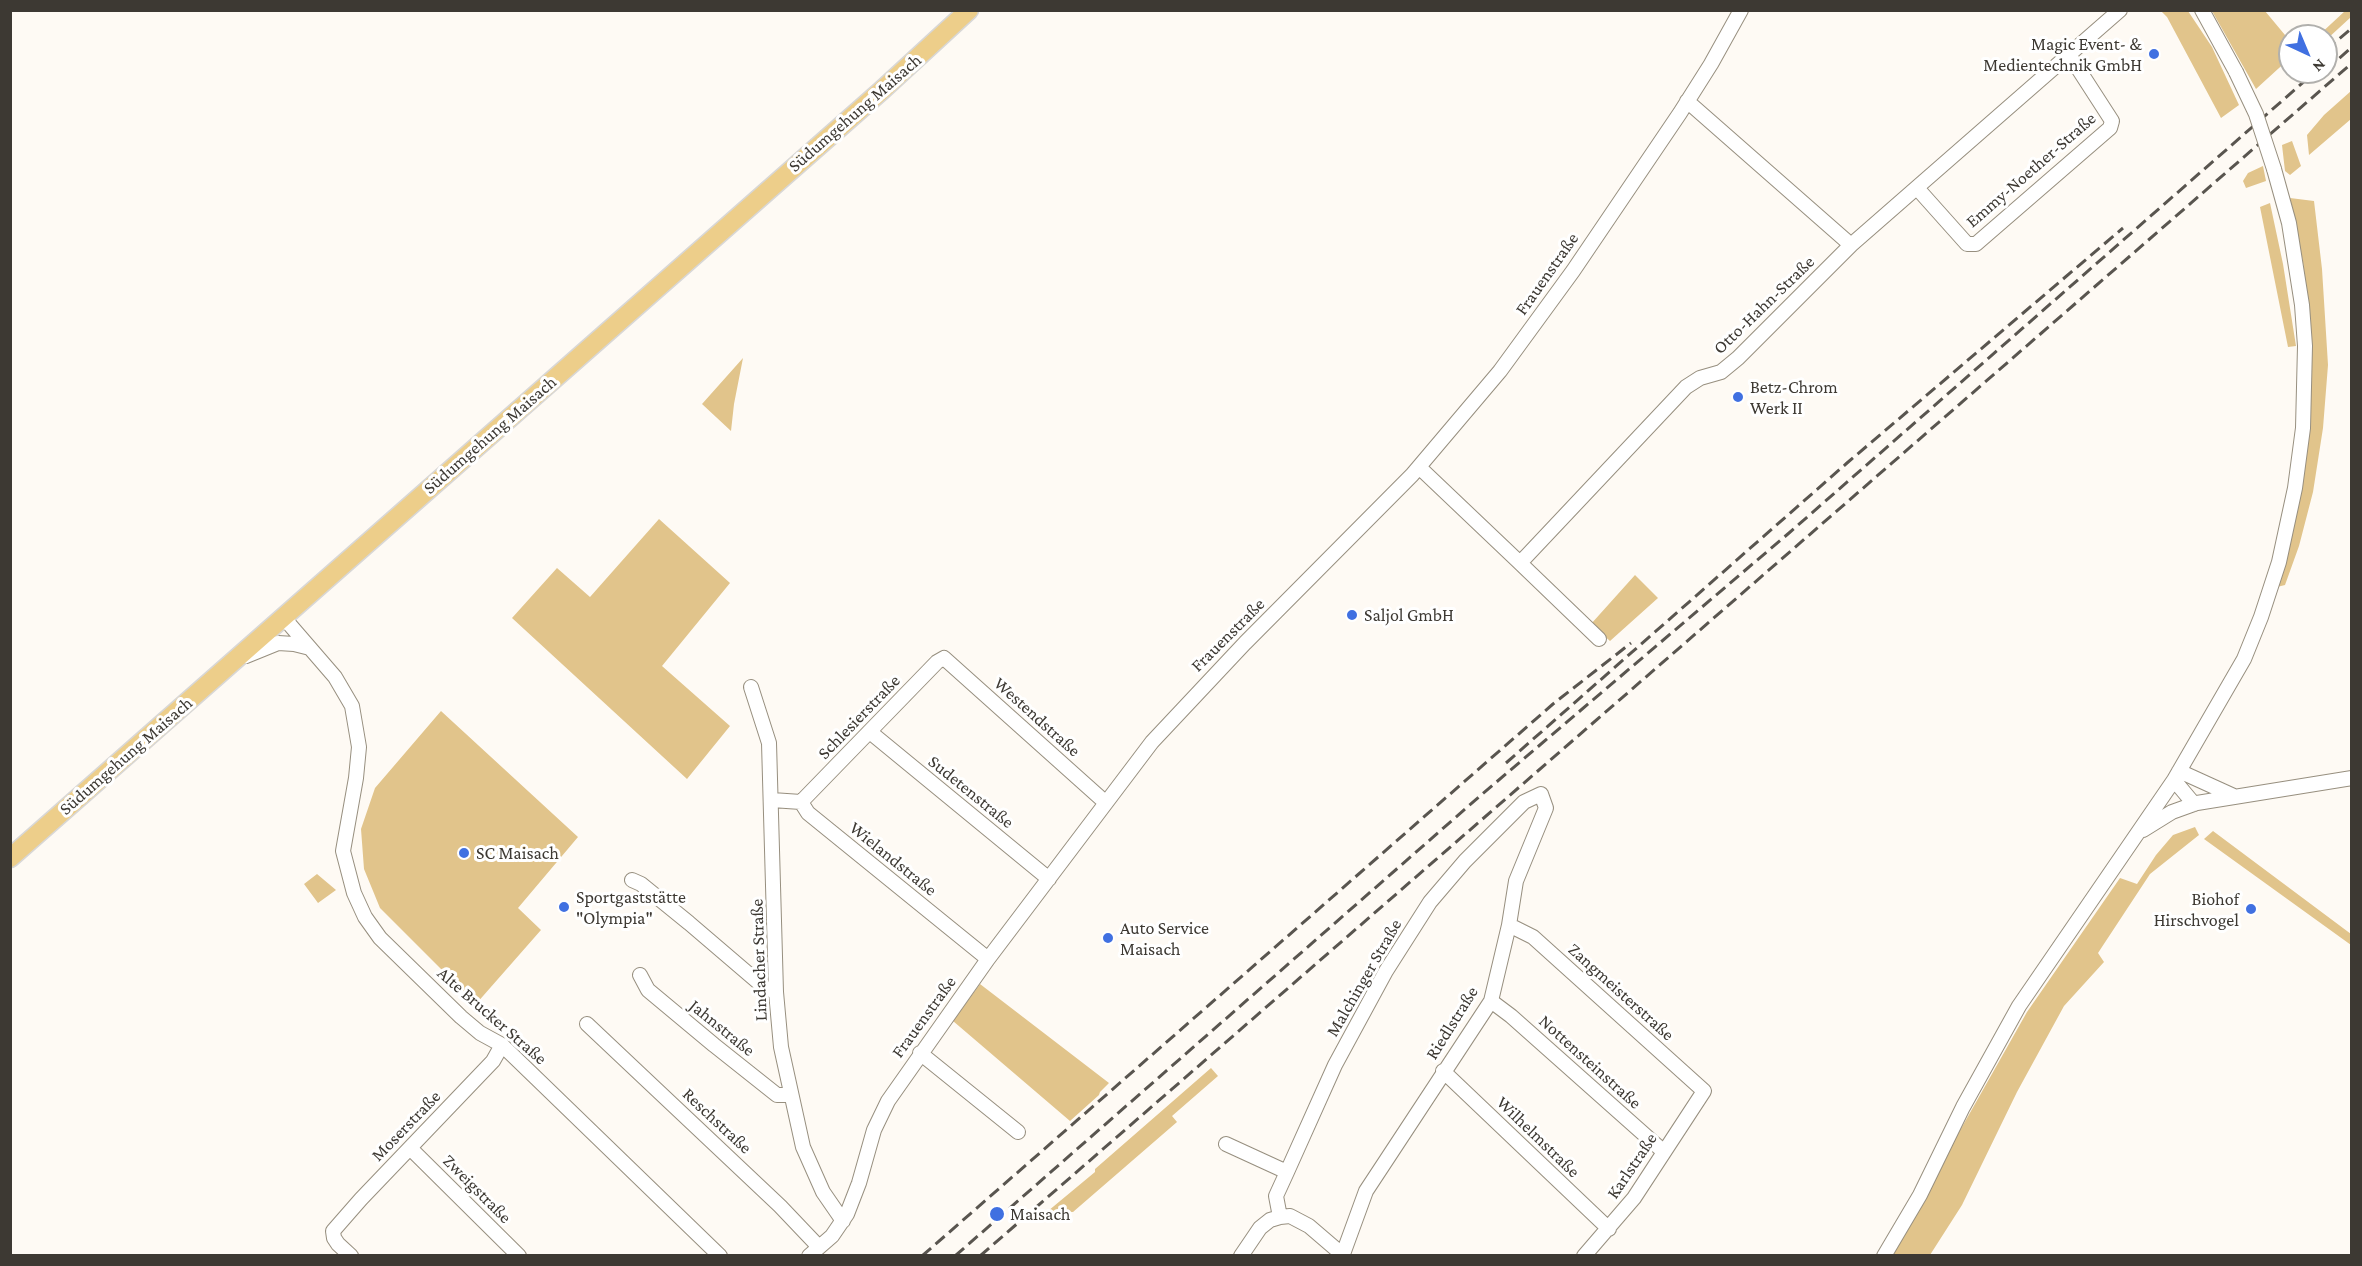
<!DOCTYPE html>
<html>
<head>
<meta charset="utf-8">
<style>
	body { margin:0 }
	#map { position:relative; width:2362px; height:1266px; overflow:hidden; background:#fefaf4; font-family:"Crimson Pro",serif }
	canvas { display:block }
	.frame { position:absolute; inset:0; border:12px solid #3d3933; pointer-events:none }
	.north { position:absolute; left:2278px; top:24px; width:60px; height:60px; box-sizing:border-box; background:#fff; border:2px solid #b1b0ad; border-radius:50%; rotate:136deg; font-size:16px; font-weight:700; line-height:24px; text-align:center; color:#3d3933 }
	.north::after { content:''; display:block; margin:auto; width:21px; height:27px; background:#4070e1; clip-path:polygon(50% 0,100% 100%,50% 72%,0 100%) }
</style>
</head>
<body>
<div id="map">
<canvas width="2362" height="1266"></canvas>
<div class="frame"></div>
<div class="north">N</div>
</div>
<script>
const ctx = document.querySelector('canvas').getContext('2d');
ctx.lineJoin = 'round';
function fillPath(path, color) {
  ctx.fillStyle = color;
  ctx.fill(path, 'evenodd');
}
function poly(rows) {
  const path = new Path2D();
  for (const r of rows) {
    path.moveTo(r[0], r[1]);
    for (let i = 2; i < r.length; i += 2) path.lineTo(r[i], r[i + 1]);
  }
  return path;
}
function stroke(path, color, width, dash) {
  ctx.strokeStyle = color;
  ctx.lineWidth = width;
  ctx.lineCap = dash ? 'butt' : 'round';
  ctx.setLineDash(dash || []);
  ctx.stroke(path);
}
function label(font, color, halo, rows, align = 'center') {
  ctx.font = font + ' "Crimson Pro",serif';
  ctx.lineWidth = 6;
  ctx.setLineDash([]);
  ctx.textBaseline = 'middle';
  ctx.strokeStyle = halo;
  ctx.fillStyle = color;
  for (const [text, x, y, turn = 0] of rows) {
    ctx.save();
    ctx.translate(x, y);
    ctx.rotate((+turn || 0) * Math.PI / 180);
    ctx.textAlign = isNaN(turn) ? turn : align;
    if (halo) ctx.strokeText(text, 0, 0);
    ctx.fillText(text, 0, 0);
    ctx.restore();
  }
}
const green = poly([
	[2161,11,2188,11,2212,47,2239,105,2221,118,2167,17],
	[2212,11,2265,11,2290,41,2290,58,2256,89],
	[2345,11,2351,11,2351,17,2326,40,2326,36,2318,36],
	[2351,91,2351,119,2309,155,2307,135,2324,115],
	[2292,141,2301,166,2290,175,2285,171,2282,145],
	[2263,166,2266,181,2246,188,2243,181,2248,173],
	[2290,198,2314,201,2322,269,2328,365,2323,428,2313,492,2299,546,2285,585,2277,587,2311,346,2303,262],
	[2270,203,2283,264,2296,346,2288,347,2260,207],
	[743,358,734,404,731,431,702,404],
	[659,519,730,583,662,666,730,726,687,779,512,618,557,568,590,597],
	[1635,575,1658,598,1610,641,1591,624],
	[441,711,578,837,518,908,541,930,476,1004,380,908,364,869,361,829,375,788],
	[2195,827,2199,835,2150,874,2098,953,2104,962,2064,1006,2017,1092,1962,1205,1930,1255,1889,1256,2027,1012,2120,878,2137,884,2156,855,2173,835],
	[2213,831,2351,934,2351,945,2204,839],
	[317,874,336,890,318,903,304,884],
	[980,984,1109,1083,1100,1092,1099,1095,1070,1121,953,1021],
	[1211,1068,1218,1076,1172,1116,1177,1122,1073,1212,1048,1211,1095,1172,1095,1169]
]);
const minor = poly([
	[2202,10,2236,72],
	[1917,188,1967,244,1976,244,2110,128,2112,121,2070,56],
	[1851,245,2120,10],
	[1419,467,1520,563,1686,387,1700,378,1721,372,1738,358,1851,245,1687,101],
	[1520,563,1599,639],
	[284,618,335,677,352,706,359,747,356,778,343,851,354,893,365,917,380,938,461,1017,480,1033,502,1045,720,1256],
	[246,656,278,643,294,644,310,648],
	[751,687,769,743,776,992,781,1047,803,1147,823,1192,843,1221],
	[870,732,1049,879],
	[2179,771,2234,796],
	[2174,780,2194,804],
	[772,800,801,802,808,813,988,959],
	[801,802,937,662,944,658,1106,803],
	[2143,830,2172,812,2197,803,2352,778],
	[632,880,641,884,689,923,765,988,776,992],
	[1509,925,1533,937,1704,1091,1634,1198,1584,1256],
	[640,975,648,990,714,1045,777,1095,790,1095],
	[1491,1001,1511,1016,1664,1152],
	[587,1024,780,1206,819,1247],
	[920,1053,1018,1132],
	[1443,1071,1609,1229],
	[1226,1144,1287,1172],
	[410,1148,519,1256],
	[1280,1217,1276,1196,1287,1172,1335,1065,1386,971,1430,902,1465,861,1524,802,1541,794,1546,808,1516,881,1509,925,1491,1001,1366,1191,1343,1254],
	[351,1256,338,1244,334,1238,333,1231,361,1199,493,1061,502,1045],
	[809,1256,832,1236,847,1214,859,1183,874,1130,888,1101,988,959,1152,742,1245,643,1412,475,1500,371,1573,271,1680,113,1711,64,1741,10],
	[1241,1256,1260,1228,1270,1220,1280,1217,1290,1216,1309,1226,1344,1256],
	[1884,1256,1920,1195,1963,1107,2019,1006,2174,780,2244,659,2261,617,2279,562,2295,488,2303,428,2305,346,2302,305,2289,223,2274,169]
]);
const major = poly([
	[10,858,881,91,969,10]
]);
const rail = poly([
	[2326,50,2352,28],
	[2326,70,2352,47],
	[1506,763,1847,463,2123,228],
	[922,1256,1553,704,1631,643],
	[955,1256,1480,796,1789,533,2315,72],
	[980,1256,2352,63]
]);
const minorBridge = poly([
	[2236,72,2256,114,2274,169]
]);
const markers = [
	[2154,54,6,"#4070e1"],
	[1738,397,6,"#4070e1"],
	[1352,615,6,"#4070e1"],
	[464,853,6,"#4070e1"],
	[564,907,6,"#4070e1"],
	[2251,909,6,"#4070e1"],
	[1108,938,6,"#4070e1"],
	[997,1214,8,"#4070e1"]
];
const poiNames = [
	["Magic Event- &",2142,44,"right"],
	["Medientechnik GmbH",2142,65,"right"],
	["Betz-Chrom",1750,387],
	["Werk II",1750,408],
	["Saljol GmbH",1364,615],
	["SC Maisach",476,853],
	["Sportgaststätte",576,897],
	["\"Olympia\"",576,918],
	["Biohof",2239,899,"right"],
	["Hirschvogel",2239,920,"right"],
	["Auto Service",1120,928],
	["Maisach",1120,949],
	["Maisach",1010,1214]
];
const streetNames = [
	["Südumgehung Maisach",855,113,-41],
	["Emmy-Noether-Straße",2031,170,-41],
	["Frauenstraße",1547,274,-55],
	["Otto-Hahn-Straße",1764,305,-44],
	["Südumgehung Maisach",490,435,-41],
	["Frauenstraße",1228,635,-45],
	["Schlesierstraße",859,717,-46],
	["Westendstraße",1037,717,42],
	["Südumgehung Maisach",126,756,-41],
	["Sudetenstraße",971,792,39],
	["Wielandstraße",893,859,39],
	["Lindacher Straße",759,960,-92],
	["Malchinger Straße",1364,978,-60],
	["Zangmeisterstraße",1621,992,42],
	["Alte Brucker Straße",492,1016,41],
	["Frauenstraße",924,1017,-54],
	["Riedlstraße",1452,1023,-58],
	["Jahnstraße",722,1028,39],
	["Nottensteinstraße",1590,1062,42],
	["Reschstraße",717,1121,43],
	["Moserstraße",406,1126,-46],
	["Wilhelmstraße",1538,1137,44],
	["Karlstraße",1632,1166,-56],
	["Zweigstraße",477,1189,45]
];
fillPath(green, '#e1c48b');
stroke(minor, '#978f7f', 16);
stroke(major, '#d8d7d6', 21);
stroke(minor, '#fff', 14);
stroke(major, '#edce8a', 18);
stroke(rail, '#59554f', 3, [12, 6]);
stroke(minorBridge, '#978f7f', 16, []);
stroke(minorBridge, '#fff', 14);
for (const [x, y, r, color] of markers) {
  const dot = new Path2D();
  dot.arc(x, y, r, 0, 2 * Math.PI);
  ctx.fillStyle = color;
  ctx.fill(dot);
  stroke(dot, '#fff', 2);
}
label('18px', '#3d3933', '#fff', poiNames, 'left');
label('18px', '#3d3933', '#fff', streetNames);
</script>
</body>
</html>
